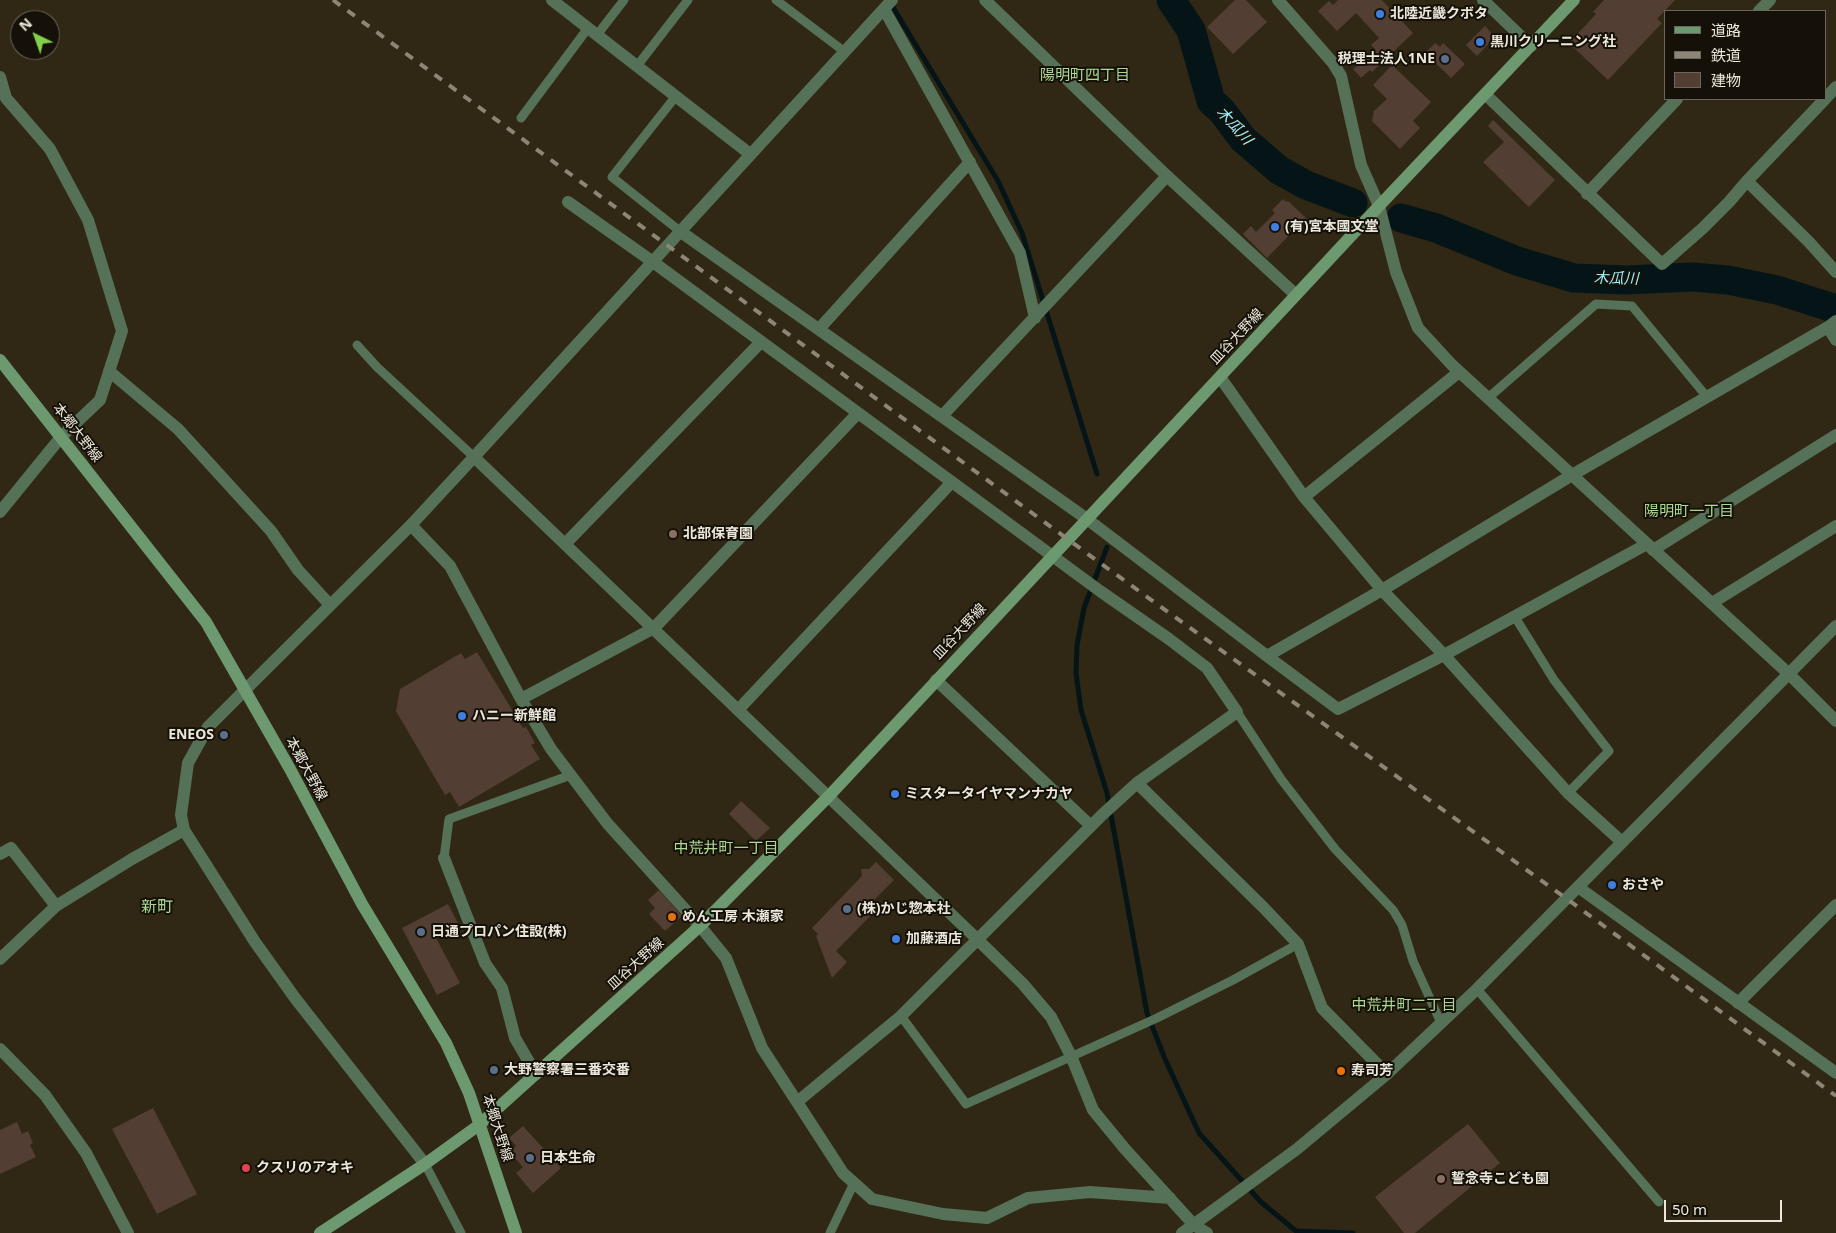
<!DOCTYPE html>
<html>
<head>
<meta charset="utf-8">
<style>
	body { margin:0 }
	#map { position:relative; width:1836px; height:1233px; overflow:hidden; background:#302814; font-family:"Noto Sans","Noto Sans JP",sans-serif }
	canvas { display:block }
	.legend { position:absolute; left:1664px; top:10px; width:162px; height:90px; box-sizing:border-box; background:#151109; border:1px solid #6b675d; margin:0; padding:6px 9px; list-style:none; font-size:15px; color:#ece7db }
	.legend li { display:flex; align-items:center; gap:10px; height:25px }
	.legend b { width:25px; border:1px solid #6b675d }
	.north { position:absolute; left:10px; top:10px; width:50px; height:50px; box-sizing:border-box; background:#151109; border:1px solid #6b675d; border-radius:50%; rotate:318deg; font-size:14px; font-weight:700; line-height:20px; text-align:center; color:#ece7db }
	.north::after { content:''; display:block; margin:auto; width:18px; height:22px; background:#83d04e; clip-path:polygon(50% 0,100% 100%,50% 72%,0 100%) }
	.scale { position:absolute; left:1664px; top:1200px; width:118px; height:22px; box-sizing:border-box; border:2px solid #ece7db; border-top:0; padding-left:6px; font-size:15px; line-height:18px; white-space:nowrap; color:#ece7db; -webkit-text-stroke:4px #151109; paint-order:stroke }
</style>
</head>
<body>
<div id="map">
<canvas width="1836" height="1233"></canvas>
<ul class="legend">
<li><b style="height:6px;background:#6c996f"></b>道路</li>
<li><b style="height:6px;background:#8d8676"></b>鉄道</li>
<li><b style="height:14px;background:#533e33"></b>建物</li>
</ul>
<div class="north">N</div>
<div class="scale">50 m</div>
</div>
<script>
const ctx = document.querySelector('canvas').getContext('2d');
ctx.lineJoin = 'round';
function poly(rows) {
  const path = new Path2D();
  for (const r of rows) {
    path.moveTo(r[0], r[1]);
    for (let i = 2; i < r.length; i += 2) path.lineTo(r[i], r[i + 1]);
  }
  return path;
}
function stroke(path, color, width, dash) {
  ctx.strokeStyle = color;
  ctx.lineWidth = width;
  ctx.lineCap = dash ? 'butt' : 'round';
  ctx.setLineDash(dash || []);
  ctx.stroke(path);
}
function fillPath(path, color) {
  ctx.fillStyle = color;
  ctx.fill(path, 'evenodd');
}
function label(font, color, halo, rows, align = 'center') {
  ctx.font = font + ' "Noto Sans","Noto Sans JP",sans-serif';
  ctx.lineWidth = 4;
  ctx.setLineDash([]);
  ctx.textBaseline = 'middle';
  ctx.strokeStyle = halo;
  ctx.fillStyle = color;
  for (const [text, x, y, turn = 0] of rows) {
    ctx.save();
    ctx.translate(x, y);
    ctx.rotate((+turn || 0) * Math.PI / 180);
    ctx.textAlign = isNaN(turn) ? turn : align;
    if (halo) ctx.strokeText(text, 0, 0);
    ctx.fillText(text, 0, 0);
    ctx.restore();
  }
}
const stream = poly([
	[891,4,998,181,1022,233,1097,474],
	[1107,547,1084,608,1077,645,1076,673,1081,710,1107,793,1147,1013,1165,1059,1199,1133,1261,1202,1296,1231,1353,1233]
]);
const river = poly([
	[1171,0,1191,30,1211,101,1222,111,1243,139,1279,170,1306,185,1353,203],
	[1401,218,1436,228,1517,261,1574,278,1626,280,1692,277,1728,280,1777,290,1836,309]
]);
const building = poly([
	[1235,0,1246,0,1267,22,1233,54,1207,27],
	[1338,0,1382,0,1413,33,1372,72,1370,70,1361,78,1353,69,1375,49,1371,45,1379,38,1356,13,1337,31,1318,11,1329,1,1333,5],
	[1604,0,1675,0,1657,19,1662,23,1608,80,1569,43,1596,14,1593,12],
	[1485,26,1495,37,1477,56,1466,45],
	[1435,43,1440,47,1443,43,1465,64,1451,78,1425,53],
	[1392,65,1431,102,1413,121,1420,128,1400,149,1372,121,1374,111,1387,99,1373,85],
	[1493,120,1555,180,1529,207,1483,162,1504,142,1488,126],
	[1283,199,1286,202,1288,201,1306,218,1267,258,1243,234,1251,226,1256,232,1275,213,1272,210],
	[477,652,523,728,526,727,535,743,531,745,540,759,459,807,450,792,445,795,396,711,400,689,461,653,465,659],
	[741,801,770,828,756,841,729,814],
	[876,862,894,880,871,903,877,909,836,951,847,962,832,978,816,936,818,934,812,928,862,876,861,869,869,869],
	[659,890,682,916,665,931,649,914,655,908,648,900],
	[448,904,459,925,436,938,460,983,437,995,402,928],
	[153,1108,197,1194,157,1214,112,1129],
	[17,1122,22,1134,28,1131,33,1143,30,1145,36,1157,0,1174,0,1130],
	[1468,1124,1500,1163,1415,1233,1404,1233,1375,1197],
	[523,1126,561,1168,533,1193,516,1173,523,1167,509,1152,516,1146,509,1138]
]);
const service = poly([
	[776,0,845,52],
	[597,35,624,0],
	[637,66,688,0],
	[676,96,612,177,681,232],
	[521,118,588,28],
	[357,345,377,367,474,457],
	[1488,398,1596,304,1632,306,1707,397],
	[1515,617,1554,680,1609,751,1568,793],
	[1237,712,1281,779,1335,849,1393,910,1402,925,1413,961,1441,1023],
	[444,858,449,819,571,775],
	[1477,989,1659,1202],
	[901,1016,966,1104,1157,1018,1233,980,1298,944],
	[425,1164,461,1233],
	[830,1233,854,1183]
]);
const minor = poly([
	[552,0,750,154],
	[1483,0,1531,46],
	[884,9,1020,253,1035,318],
	[1759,11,1770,0],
	[0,77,6,98,50,149,88,220,122,331,100,400,61,437,0,512],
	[1485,94,1662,264,1703,228,1729,202,1747,181,1825,99],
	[1825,99,1836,87],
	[1747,181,1809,242,1836,272],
	[1587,194,1677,99],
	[568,202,653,262,1100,591,1169,639,1207,668,1237,712,1137,783,1102,815,901,1016,797,1102],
	[681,232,1087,519,1267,656,1382,590,1444,655,1568,793,1622,842],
	[1836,321,1828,327,1836,340],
	[819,329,970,162],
	[109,371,178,429,271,531,298,570,330,605],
	[1220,377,1304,497,1382,590,1572,475,1828,327],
	[942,416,1167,176],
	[1304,497,1459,372],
	[411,525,450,566,521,699,551,749,607,823,700,926,726,958,762,1048,843,1173,872,1199,943,1214,987,1218,1028,1198,1090,1192,1170,1198],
	[565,544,761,342],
	[1653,550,1836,435],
	[1712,603,1836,526],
	[1267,656,1338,709,1444,655,1647,544],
	[1789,674,1836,721],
	[936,680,1091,826],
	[245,690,208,727,188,763,181,815,184,830,255,942,295,998,425,1164],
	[521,699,654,628,858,413],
	[738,710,952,482],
	[1137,783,1264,908,1298,944,1322,1008,1387,1074],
	[0,854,11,848,56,906],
	[444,858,485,963,502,988,515,1038,536,1074],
	[1578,887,1836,1073],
	[977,939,1023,984,1051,1017,1071,1056,1093,1110,1125,1149,1194,1225,1207,1233],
	[0,959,56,906,132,859,184,830]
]);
const tertiary = poly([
	[985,0,1167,176,1296,295],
	[1278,0,1333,63,1341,76,1361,165,1379,206,1396,272,1418,328,1452,365,1789,674],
	[474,457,977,939],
	[245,690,411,525,474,457,892,0],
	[1738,1003,1836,905],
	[0,1049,45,1095,86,1153,128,1233],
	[1182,1233,1297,1149,1387,1074,1477,989,1836,626]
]);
const secondary = poly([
	[0,360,206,622,290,769,362,904,446,1043,469,1093,516,1233],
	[320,1233,425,1164,479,1125,700,926,829,796,1379,206,1574,0]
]);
const rail = poly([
	[333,0,1107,568,1567,899,1836,1096]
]);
const markers = [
	[1380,14,5,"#3f7fe0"],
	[1480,42,5,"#3f7fe0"],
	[1445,59,5,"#5c6f8a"],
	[1275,227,5,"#3f7fe0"],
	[673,534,5,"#8d6e63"],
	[462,716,5,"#3f7fe0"],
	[224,735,5,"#5c6f8a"],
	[895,794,5,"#3f7fe0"],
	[1612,885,5,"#3f7fe0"],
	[847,909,5,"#5c6f8a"],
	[672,917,5,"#e8710a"],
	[421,932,5,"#5c6f8a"],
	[896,939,5,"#3f7fe0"],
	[494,1070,5,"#5c6f8a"],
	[1341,1071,5,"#e8710a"],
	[530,1158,5,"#5c6f8a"],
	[246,1168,5,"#e0444e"],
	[1441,1179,5,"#8d6e63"]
];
const poiNames = [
	["北陸近畿クボタ",1390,14],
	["黒川クリーニング社",1490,42],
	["税理士法人1NE",1435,59,"right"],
	["(有)宮本國文堂",1285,227],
	["北部保育園",683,534],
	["ハニー新鮮館",472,716],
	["ENEOS",214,735,"right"],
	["ミスタータイヤマンナカヤ",905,794],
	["おさや",1622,885],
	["(株)かじ惣本社",857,909],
	["めん工房 木瀬家",682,917],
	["日通プロパン住設(株)",431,932],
	["加藤酒店",906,939],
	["大野警察署三番交番",504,1070],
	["寿司芳",1351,1071],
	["日本生命",540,1158],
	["クスリのアオキ",256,1168],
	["誓念寺こども園",1451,1179]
];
const streetNames = [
	["皿谷大野線",1237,337,-47],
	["本郷大野線",77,433,52],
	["皿谷大野線",960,632,-47],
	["本郷大野線",306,769,61],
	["皿谷大野線",636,964,-42],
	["本郷大野線",497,1128,72]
];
const neighbourhoodNames = [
	["陽明町四丁目",1085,76],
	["陽明町一丁目",1689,512],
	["中荒井町一丁目",726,849],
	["中荒井町二丁目",1404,1006]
];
const waterNames = [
	["木瓜川",1234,126,48],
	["木瓜川",1616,279,1]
];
const quarterNames = [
	["新町",157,907]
];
stroke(stream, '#051517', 5);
stroke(river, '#051517', 29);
fillPath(building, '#533e33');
stroke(service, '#557157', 9);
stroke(minor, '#557157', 12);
stroke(tertiary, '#557157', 12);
stroke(secondary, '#6c996f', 12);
stroke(rail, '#8d8676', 4, [9, 9]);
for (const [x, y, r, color] of markers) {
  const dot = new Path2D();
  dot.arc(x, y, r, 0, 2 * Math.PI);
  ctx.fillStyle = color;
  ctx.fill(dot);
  stroke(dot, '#151109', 2);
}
label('bold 14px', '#ece7db', '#151109', poiNames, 'left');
label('14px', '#ece7db', '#151109', streetNames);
label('15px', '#add895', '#151109', neighbourhoodNames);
label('italic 15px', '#98f2fd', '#151109', waterNames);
label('16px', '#add895', '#151109', quarterNames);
</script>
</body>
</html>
